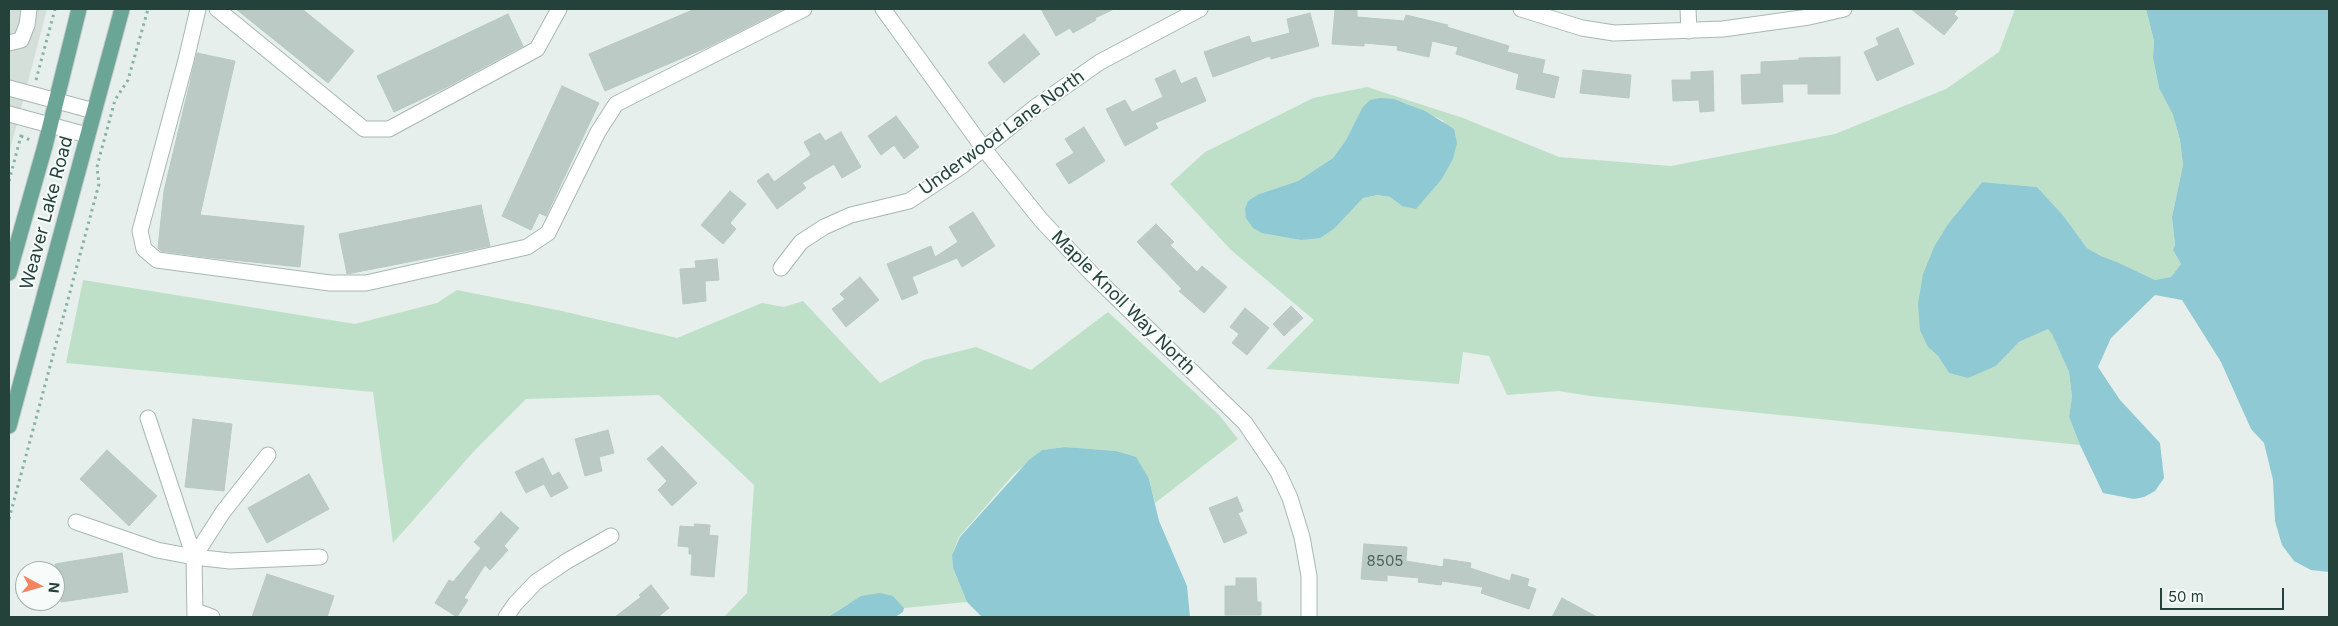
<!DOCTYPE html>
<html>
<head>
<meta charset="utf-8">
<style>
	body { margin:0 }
	#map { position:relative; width:2338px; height:626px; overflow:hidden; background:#e6efeb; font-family:Inter,sans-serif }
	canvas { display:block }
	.frame { position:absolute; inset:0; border:10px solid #24423a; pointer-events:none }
	.north { position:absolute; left:15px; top:561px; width:50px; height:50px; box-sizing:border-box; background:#f7fbf9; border:1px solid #a3b1ad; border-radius:50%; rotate:96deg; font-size:14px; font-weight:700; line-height:20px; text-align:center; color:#24423a }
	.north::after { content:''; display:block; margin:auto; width:18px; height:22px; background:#f4845f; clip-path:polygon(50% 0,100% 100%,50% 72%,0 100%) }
	.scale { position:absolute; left:2160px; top:588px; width:124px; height:22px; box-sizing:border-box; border:2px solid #24423a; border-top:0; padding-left:6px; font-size:15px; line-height:18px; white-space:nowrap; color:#24423a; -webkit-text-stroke:4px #f7fbf9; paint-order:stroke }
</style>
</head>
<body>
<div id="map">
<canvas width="2338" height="626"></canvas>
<div class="frame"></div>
<div class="north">N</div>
<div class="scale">50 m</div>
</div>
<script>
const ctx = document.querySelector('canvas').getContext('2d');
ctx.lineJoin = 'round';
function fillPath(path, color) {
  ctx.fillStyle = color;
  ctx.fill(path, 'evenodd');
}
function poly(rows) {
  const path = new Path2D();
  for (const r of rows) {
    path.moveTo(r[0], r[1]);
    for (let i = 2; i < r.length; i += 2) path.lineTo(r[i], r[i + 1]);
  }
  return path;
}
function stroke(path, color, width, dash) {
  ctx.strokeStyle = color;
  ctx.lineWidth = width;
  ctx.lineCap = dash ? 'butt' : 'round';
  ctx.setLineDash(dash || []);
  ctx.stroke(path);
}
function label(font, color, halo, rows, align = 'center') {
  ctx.font = font + ' Inter,sans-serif';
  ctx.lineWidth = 4;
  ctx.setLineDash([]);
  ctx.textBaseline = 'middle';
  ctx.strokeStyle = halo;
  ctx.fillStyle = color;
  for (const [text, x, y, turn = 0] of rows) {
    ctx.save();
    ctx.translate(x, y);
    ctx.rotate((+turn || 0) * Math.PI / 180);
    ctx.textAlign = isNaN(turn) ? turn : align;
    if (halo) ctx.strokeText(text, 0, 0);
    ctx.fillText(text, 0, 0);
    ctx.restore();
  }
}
const built = poly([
	[9,9,47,9,9,154]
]);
const green = poly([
	[2015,9,2146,9,2154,41,2153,58,2159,88,2173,115,2180,140,2183,165,2172,217,2175,245,2173,250,2181,264,2171,277,2155,280,2117,262,2101,256,2087,248,2062,214,2037,187,1982,182,1948,224,1935,245,1931,350,1938,356,1949,373,1996,366,2019,342,2048,329,2052,333,2069,372,2072,398,2069,417,2080,445,1590,396,1559,391,1507,395,1489,356,1463,352,1459,384,1266,369,1314,320,1231,250,1170,184,1205,152,1313,98,1367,87,1463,118,1559,157,1671,166,1835,134,1946,89,1999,52],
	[1403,102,1444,121,1402,206,1390,197,1379,195,1363,198,1335,228,1301,240,1282,236,1259,194,1298,181,1333,158,1346,140,1362,108],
	[83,280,355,324,437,303,457,290,562,311,677,338,762,303,784,307,803,301,880,383,924,360,976,347,1031,370,1108,312,1219,415,1238,439,1155,503,1149,479,1116,451,1065,447,1042,450,1013,475,959,537,952,555,953,568,967,602,904,608,893,596,848,604,828,617,724,617,747,593,754,485,659,395,526,399,475,450,393,543,373,392,66,363]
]);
const water = poly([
	[2146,9,2329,9,2329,572,2311,570,2294,561,2282,545,2275,521,2273,480,2264,443,2251,429,2221,362,2182,300,2155,295,2111,338,2098,367,2120,400,2160,443,2164,478,2155,491,2144,497,2134,499,2103,493,2080,445,2069,417,2072,397,2069,372,2052,334,2048,329,2019,342,1996,366,1968,378,1949,373,1938,356,1928,347,1920,330,1918,304,1923,274,1935,245,1948,224,1982,182,2037,187,2062,214,2087,248,2101,256,2117,262,2155,280,2171,277,2181,264,2173,250,2175,245,2172,217,2183,165,2180,140,2173,115,2159,88,2153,58,2154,41],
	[1380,98,1394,99,1425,111,1454,129,1457,143,1453,159,1441,180,1416,209,1402,206,1390,197,1378,195,1363,198,1335,228,1320,238,1301,240,1262,233,1253,228,1246,218,1245,209,1248,201,1259,194,1298,181,1333,158,1346,140,1362,108,1370,100],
	[1065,447,1116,451,1136,457,1149,479,1159,521,1187,586,1190,617,982,617,967,602,953,568,952,555,960,537,1029,460,1042,450],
	[880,593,893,596,904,608,903,612,895,617,828,617,861,596]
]);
const building = poly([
	[236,9,302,9,354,51,328,83,236,9],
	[695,9,784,9,708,47,605,91,589,54,695,9],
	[1041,9,1114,9,1095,18,1096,20,1073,33,1070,28,1056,36,1041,9],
	[1335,9,1357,10,1357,17,1404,21,1406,15,1448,25,1447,27,1509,46,1507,52,1545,60,1542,73,1559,77,1554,98,1516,89,1519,74,1456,54,1458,47,1432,41,1429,57,1397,50,1398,46,1364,43,1364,46,1332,44,1335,9],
	[1911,9,1958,9,1954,14,1958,18,1944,35,1911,9],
	[1310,13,1319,46,1271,59,1270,56,1213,77,1204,52,1249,36,1252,43,1290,33,1287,19,1310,13],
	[508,14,523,46,443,89,394,112,377,76,508,14],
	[1898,28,1914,64,1877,81,1864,52,1879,45,1876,38,1898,28],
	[1024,34,1040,54,1004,83,988,63,1024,34],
	[197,53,235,61,200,215,304,226,300,267,205,257,161,251,158,248,164,191,197,53],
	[1840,57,1840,94,1808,94,1808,84,1782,84,1783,102,1742,104,1741,75,1761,74,1761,62,1799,60,1799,58,1840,57],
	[1175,70,1181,84,1196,77,1206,101,1155,123,1158,128,1125,146,1106,109,1125,100,1132,112,1163,97,1155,79,1175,70],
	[1583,70,1631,75,1629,98,1580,93,1583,70],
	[1713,71,1714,111,1700,112,1699,100,1673,101,1672,80,1691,80,1691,72,1713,71],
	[562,86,599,103,546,216,539,213,531,230,502,216,562,86],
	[896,116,919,147,904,159,894,145,881,155,868,136,896,116],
	[1084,127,1105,161,1069,184,1056,164,1074,153,1065,139,1084,127],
	[841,132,861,167,842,178,834,164,802,183,806,188,777,209,757,181,768,173,774,182,811,155,804,142,820,133,825,141,841,132],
	[730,191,746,204,730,223,736,229,723,244,701,225,730,191],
	[481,205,490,246,347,274,339,234,481,205],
	[973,212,995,246,962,267,957,258,912,277,918,293,902,300,887,264,931,246,935,257,958,242,949,227,973,212],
	[1156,224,1174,242,1170,245,1197,272,1202,266,1227,287,1204,313,1179,291,1182,289,1137,242,1156,224],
	[717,259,719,280,705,281,706,301,683,304,680,269,696,268,695,261,717,259],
	[860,277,879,300,846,327,832,309,845,299,840,294,860,277],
	[1291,306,1303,318,1284,336,1273,324,1291,306],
	[1245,308,1269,328,1247,355,1232,343,1239,334,1230,327,1245,308],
	[193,419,232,424,224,491,185,487,193,419],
	[608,430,614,453,599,457,602,471,585,476,575,439,608,430],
	[662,446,697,483,672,506,658,490,667,481,647,459,662,446],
	[107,450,157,496,129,526,80,479,107,450],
	[543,458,552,476,559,472,568,488,551,497,544,484,526,493,515,472,543,458],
	[309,474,329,509,267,543,248,508,309,474],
	[1237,497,1243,511,1238,513,1247,533,1224,543,1209,508,1237,497],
	[501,512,519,528,504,546,508,550,490,570,485,565,464,598,468,600,457,617,435,603,449,580,453,582,481,548,474,542,501,512],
	[695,524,710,525,709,535,718,536,714,577,691,575,692,554,689,554,689,547,678,546,680,526,694,527,695,524],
	[1364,544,1407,547,1406,561,1443,567,1444,559,1471,563,1470,568,1510,581,1512,574,1529,579,1527,586,1536,589,1529,609,1481,593,1483,587,1442,581,1441,585,1418,582,1419,578,1387,575,1387,581,1361,579,1364,544],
	[122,553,128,592,61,602,55,564,122,553],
	[267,574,334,596,327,617,252,617,267,574],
	[1236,578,1256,578,1257,602,1261,602,1261,615,1225,615,1225,586,1236,586,1236,578],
	[651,585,669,608,658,617,615,617,641,597,639,595,651,585],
	[1562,598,1597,617,1552,617,1562,598]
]);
const path = poly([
	[36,80,55,9],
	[21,136,32,141],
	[9,181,22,132],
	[9,519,99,184,97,167,99,159,115,100,128,80,148,9]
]);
const minor = poly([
	[198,9,186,60,140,231,144,249,157,260,330,283,366,283,527,247,548,233,598,132,616,104,804,9],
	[217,9,364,129,389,129,537,49,559,9],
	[883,9,984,149,1041,220,1093,275,1245,423,1262,448,1278,472,1290,498,1302,537,1309,576,1309,617],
	[1521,9,1582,28,1614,33,1723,29,1809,17,1844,9],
	[1688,9,1689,31],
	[9,43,21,40,27,25,29,9],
	[9,88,94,111],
	[9,114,87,135],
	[781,268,801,242,824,227,851,215,909,201,962,166,1034,108,1100,62,1200,9],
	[268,455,223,512,194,557,230,561,320,557],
	[76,522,157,550,194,557,148,418],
	[194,557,195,617],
	[196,611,212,617],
	[506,617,515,604,536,582,567,561,611,536]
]);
const major = poly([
	[9,273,45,146,79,9],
	[9,426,122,9]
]);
const numberNames = [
	["8505",1385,561]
];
const streetNames = [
	["Underwood Lane North",1002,133,-36],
	["Weaver Lake Road",47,213,-75],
	["Maple Knoll Way North",1123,303,45]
];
fillPath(built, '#d4dfda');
fillPath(green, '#bfe0c8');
fillPath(water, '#8ec9d4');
fillPath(building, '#bbcac4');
stroke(building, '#b8c9c2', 1);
stroke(minor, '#a8b8b2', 17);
stroke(major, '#c2cac8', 17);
stroke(path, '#86b3a5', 3, [2.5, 4]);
stroke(minor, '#fff', 15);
stroke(major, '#6aa596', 15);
label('15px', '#4a645c', null, numberNames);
label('18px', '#24423a', '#f7fbf9', streetNames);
</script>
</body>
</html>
